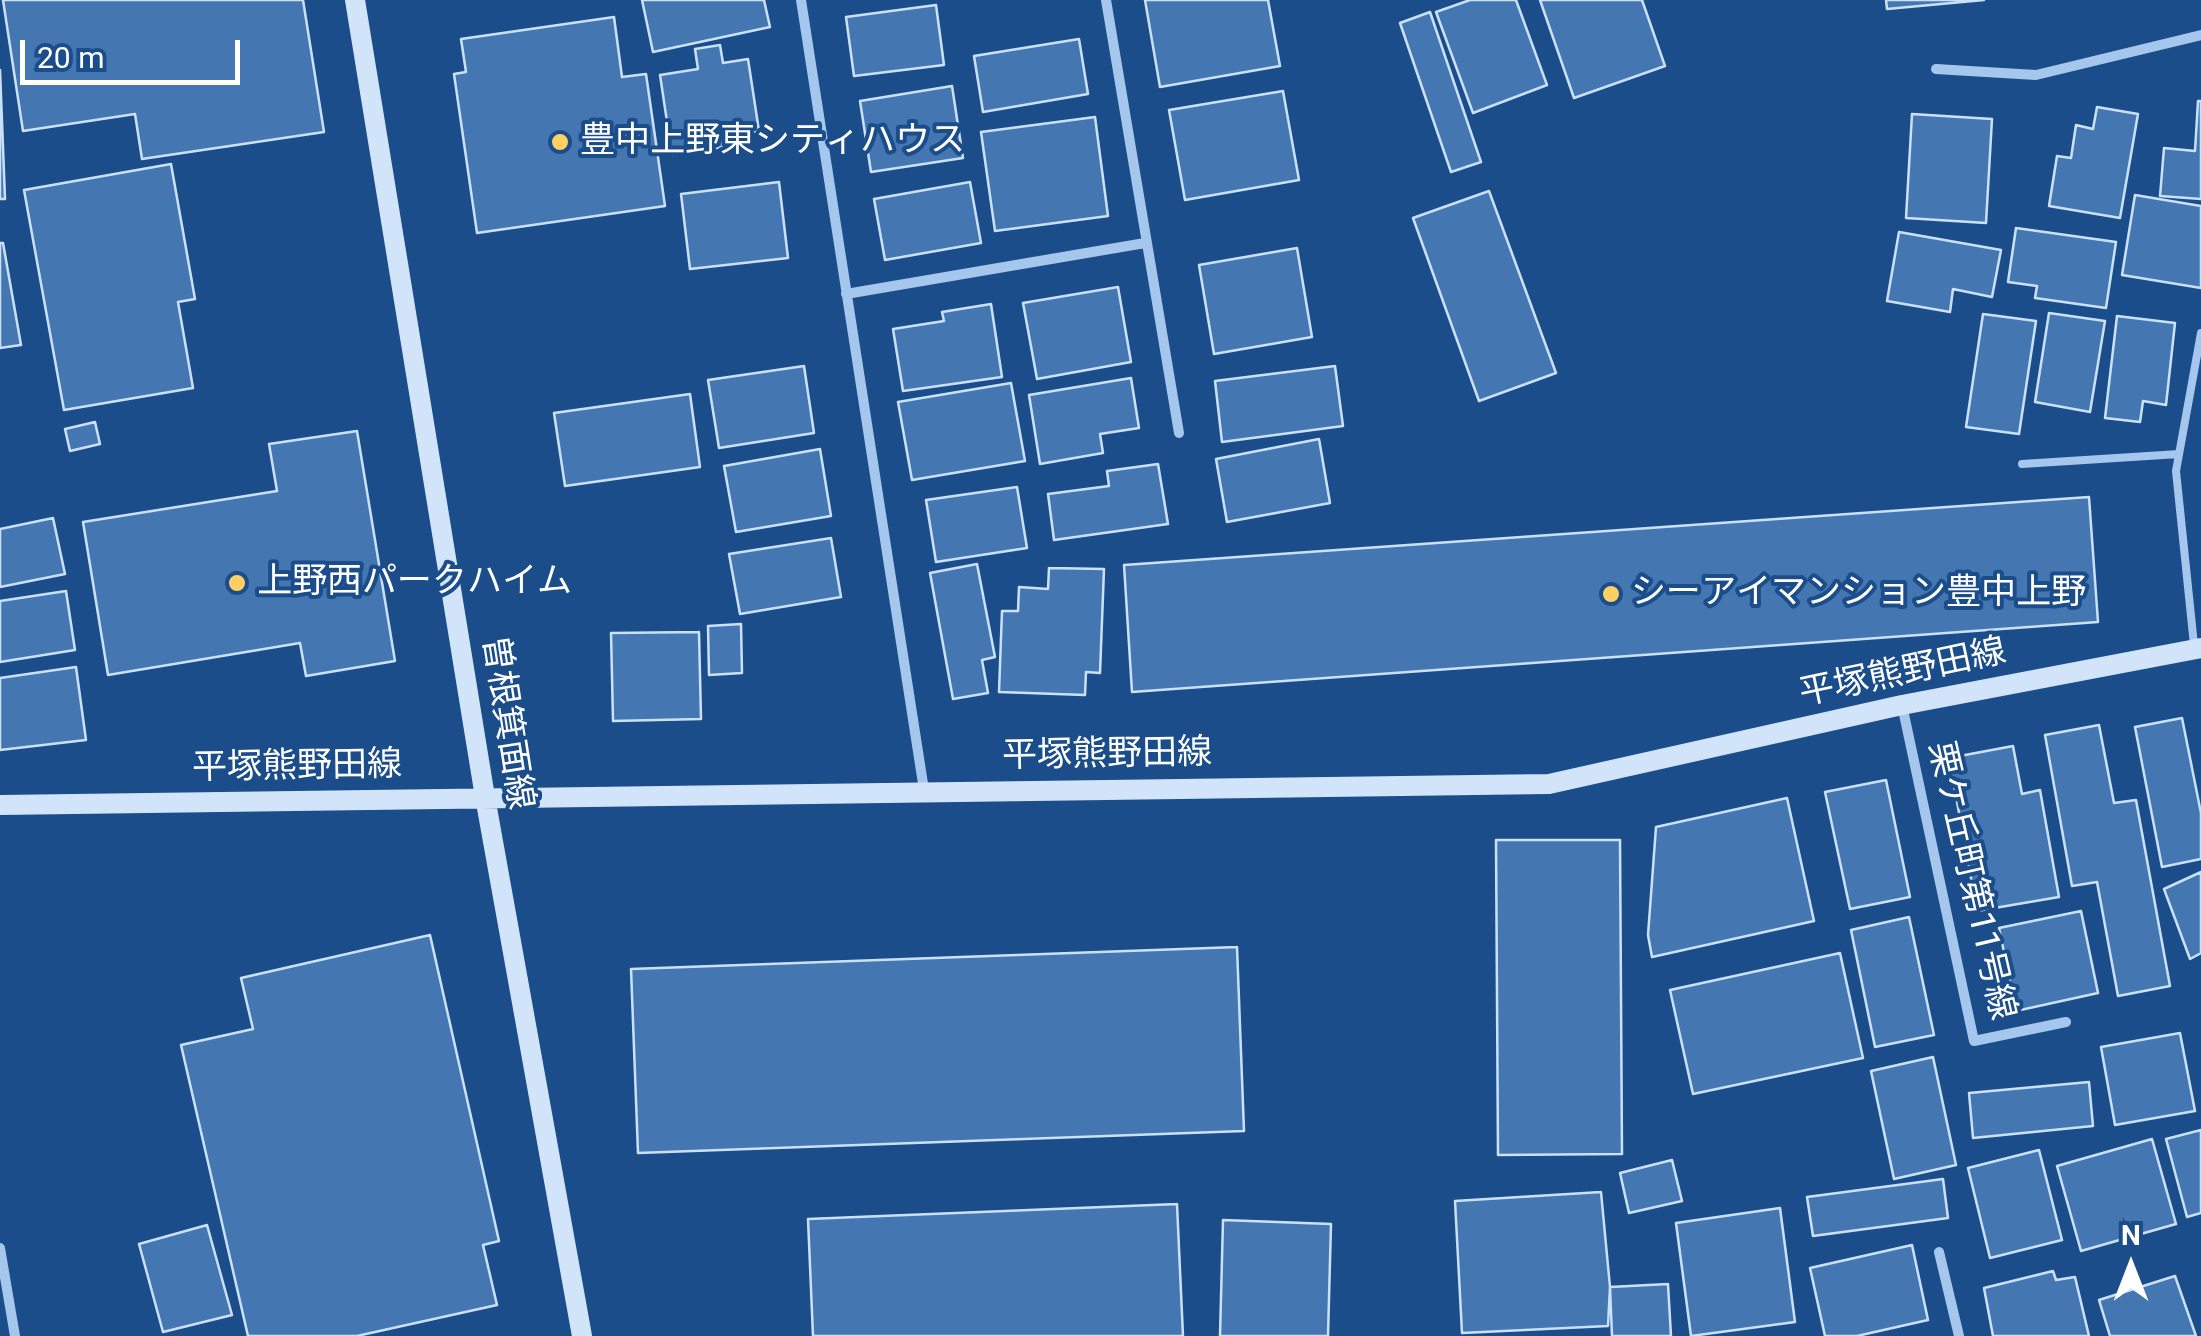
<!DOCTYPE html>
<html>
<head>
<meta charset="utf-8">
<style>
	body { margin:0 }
	#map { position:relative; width:2201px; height:1336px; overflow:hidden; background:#1b4d8a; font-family:Roboto,sans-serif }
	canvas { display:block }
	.north { position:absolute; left:2081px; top:1216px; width:100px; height:100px; -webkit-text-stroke:8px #1b4d8a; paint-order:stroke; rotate:0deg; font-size:28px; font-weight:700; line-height:40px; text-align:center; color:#fff }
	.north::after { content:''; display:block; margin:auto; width:35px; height:45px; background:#fff; clip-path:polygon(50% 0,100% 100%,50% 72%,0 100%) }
	.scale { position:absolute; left:20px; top:40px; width:220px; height:45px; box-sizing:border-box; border:5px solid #fff; border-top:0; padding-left:12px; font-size:30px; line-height:35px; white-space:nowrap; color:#fff; -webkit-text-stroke:8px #1b4d8a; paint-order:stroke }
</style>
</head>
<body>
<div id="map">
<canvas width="2201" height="1336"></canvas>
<div class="north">N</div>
<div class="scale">20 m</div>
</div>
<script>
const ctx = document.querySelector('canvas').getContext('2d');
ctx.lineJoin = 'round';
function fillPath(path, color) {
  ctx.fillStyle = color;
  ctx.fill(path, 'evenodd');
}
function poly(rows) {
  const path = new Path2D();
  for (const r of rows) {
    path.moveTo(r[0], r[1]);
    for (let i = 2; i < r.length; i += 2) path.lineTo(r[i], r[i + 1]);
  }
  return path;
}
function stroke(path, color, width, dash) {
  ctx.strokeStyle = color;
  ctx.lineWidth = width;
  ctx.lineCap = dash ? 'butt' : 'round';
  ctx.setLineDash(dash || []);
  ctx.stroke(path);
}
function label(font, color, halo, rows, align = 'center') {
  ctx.font = font + ' Roboto,"Noto Sans JP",sans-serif';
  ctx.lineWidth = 8;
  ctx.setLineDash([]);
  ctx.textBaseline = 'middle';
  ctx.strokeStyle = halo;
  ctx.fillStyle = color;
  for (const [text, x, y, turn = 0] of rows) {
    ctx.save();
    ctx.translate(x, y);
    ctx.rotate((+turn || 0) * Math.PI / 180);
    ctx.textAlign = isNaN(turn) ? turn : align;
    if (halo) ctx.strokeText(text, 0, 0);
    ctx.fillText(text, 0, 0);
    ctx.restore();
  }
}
const building = poly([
	[3,0,303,0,324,132,142,159,135,114,23,131,3,0],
	[642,0,764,0,770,27,653,52,642,0],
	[1145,0,1268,0,1280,66,1160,87,1145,0],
	[1470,0,1516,0,1547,85,1473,113,1436,12,1470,0],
	[1540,0,1642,0,1665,66,1574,98,1540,0],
	[1886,0,1984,0,1887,9,1886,0],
	[936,5,944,65,854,76,846,17,936,5],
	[1430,12,1481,162,1451,172,1400,23,1430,12],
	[614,17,622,77,646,74,665,206,477,233,454,74,466,72,461,39,614,17],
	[1079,39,1088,94,983,112,974,56,1079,39],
	[720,45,723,63,748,59,759,131,721,137,723,147,672,155,660,75,698,69,695,49,720,45],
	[0,70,5,199,0,199,0,70],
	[952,86,963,158,871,172,860,101,952,86],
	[1283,91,1299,180,1185,200,1169,110,1283,91],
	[2198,101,2201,101,2201,199,2160,196,2164,148,2195,151,2198,101],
	[2097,107,2138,114,2120,218,2049,206,2057,156,2071,158,2076,125,2093,129,2097,107],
	[1912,114,1992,119,1986,223,1906,218,1912,114],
	[1095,117,1108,216,995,231,981,132,1095,117],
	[171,164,195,299,178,302,193,388,64,410,24,190,171,164],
	[779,182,788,258,690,269,681,194,779,182],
	[970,182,981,243,885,260,874,199,970,182],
	[1489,191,1556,373,1479,401,1413,218,1489,191],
	[2135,195,2201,206,2201,288,2122,275,2135,195],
	[2016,228,2116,242,2106,308,2035,298,2037,286,2008,282,2016,228],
	[1899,232,2001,250,1992,297,1953,289,1950,312,1887,301,1899,232],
	[0,243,3,243,21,345,0,348,0,243],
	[1297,248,1312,337,1214,354,1199,265,1297,248],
	[1118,287,1131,362,1037,379,1023,303,1118,287],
	[991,304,1002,377,903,391,893,329,944,321,942,312,991,304],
	[2049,313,2105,321,2090,412,2035,402,2049,313],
	[1983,314,2036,321,2019,434,1966,427,1983,314],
	[2117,316,2175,323,2166,405,2143,401,2140,422,2105,418,2117,316],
	[804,366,814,433,719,448,708,380,804,366],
	[1335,366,1343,426,1222,442,1215,381,1335,366],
	[1131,378,1139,428,1100,434,1103,453,1040,464,1029,395,1131,378],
	[1011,383,1025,461,912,480,898,402,1011,383],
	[690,394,700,467,565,486,554,413,690,394],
	[95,422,100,444,70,451,65,429,95,422],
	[357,431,395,661,306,676,300,643,108,675,83,522,277,491,269,444,357,431],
	[1319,439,1330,503,1227,522,1216,459,1319,439],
	[820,449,831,516,736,532,724,466,820,449],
	[1158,464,1168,524,1054,540,1048,494,1109,486,1107,471,1158,464],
	[1017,487,1027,548,936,562,926,500,1017,487],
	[2089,497,2098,622,1132,692,1124,565,2089,497],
	[53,518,65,574,0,587,0,529,53,518],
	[831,538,841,597,740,614,729,554,831,538],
	[977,564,995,657,982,660,988,693,953,699,930,573,977,564],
	[1049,568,1104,569,1100,673,1086,672,1085,695,999,692,1002,611,1018,611,1019,587,1048,589,1049,568],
	[66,591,75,650,0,662,0,601,66,591],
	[741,624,742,673,709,675,708,626,741,624],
	[699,632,701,719,613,721,611,633,699,632],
	[76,667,86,740,0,750,0,678,76,667],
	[2182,718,2201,813,2201,859,2162,867,2135,727,2182,718],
	[2099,725,2114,803,2136,800,2170,986,2118,996,2097,882,2072,886,2045,735,2099,725],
	[2013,746,2022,794,2040,790,2059,897,1977,911,1949,758,2013,746],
	[1886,780,1910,897,1850,909,1825,792,1886,780],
	[1787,798,1814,921,1652,957,1648,935,1656,827,1787,798],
	[1496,840,1620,840,1622,1154,1498,1155,1496,840],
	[2201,872,2201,953,2190,959,2164,889,2201,872],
	[2081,911,2098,993,2016,1011,1999,928,2081,911],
	[1909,917,1934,1035,1875,1047,1851,930,1909,917],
	[430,935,499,1241,483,1245,497,1305,357,1336,248,1336,181,1045,253,1029,241,978,430,935],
	[1237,947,1244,1131,638,1153,631,969,1237,947],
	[1840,953,1863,1058,1693,1094,1670,990,1840,953],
	[2180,1033,2195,1111,2115,1125,2101,1047,2180,1033],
	[1933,1057,1956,1165,1894,1179,1871,1071,1933,1057],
	[2089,1082,2093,1126,1973,1138,1969,1093,2089,1082],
	[2201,1130,2201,1213,2187,1217,2166,1139,2201,1130],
	[2152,1139,2176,1224,2081,1251,2057,1166,2152,1139],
	[2039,1150,2062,1240,1990,1258,1968,1168,2039,1150],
	[1672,1160,1682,1201,1629,1213,1620,1173,1672,1160],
	[1943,1179,1948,1218,1813,1236,1807,1197,1943,1179],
	[1601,1192,1610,1287,1608,1326,1462,1333,1455,1201,1601,1192],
	[1177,1204,1183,1336,813,1336,808,1219,1177,1204],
	[1780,1208,1795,1322,1691,1336,1676,1223,1780,1208],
	[1223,1220,1331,1224,1328,1336,1220,1336,1223,1220],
	[207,1225,232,1315,163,1332,139,1244,207,1225],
	[1912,1245,1928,1320,1857,1336,1825,1336,1810,1268,1912,1245],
	[2053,1271,2056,1280,2075,1277,2089,1336,1993,1336,1984,1288,2053,1271],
	[2175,1276,2196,1336,2110,1336,2099,1300,2175,1276],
	[1668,1284,1671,1336,1612,1336,1610,1287,1668,1284]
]);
const lane = poly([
	[2022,464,2179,454],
	[2194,645,2176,471,2201,333]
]);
const street = poly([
	[801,0,924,790],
	[1106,0,1179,433],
	[1936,69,2036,75,2201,35],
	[846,294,1145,243],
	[1902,705,1974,1041,2066,1022],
	[0,1248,15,1336],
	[1939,1252,1959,1336]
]);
const secondary = poly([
	[355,0,485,797,582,1336],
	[0,805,1549,784,1902,705,2201,648]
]);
const markers = [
	[560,142,10,"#fecf63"],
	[237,583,10,"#fecf63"],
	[1611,594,10,"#fecf63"]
];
const poiNames = [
	["豊中上野東シティハウス",580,142],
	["上野西パークハイム",257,583],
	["シーアイマンション豊中上野",1631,594]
];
const streetNames = [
	["平塚熊野田線",1903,674,-12],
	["曽根箕面線",506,723,81],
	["平塚熊野田線",1107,756,-1],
	["平塚熊野田線",297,768,-1],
	["栗ケ丘町第11号線",1970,881,77]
];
fillPath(building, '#4477b2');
stroke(building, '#cbe1f9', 2.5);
stroke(lane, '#a6c7ed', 8);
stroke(street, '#a6c7ed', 10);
stroke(secondary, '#d2e4f9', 20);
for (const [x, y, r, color] of markers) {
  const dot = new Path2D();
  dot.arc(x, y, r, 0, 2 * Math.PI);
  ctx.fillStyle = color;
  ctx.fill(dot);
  stroke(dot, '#1b4d8a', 4);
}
label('35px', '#fff', '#1b4d8a', poiNames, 'left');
label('35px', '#fff', '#1b4d8a', streetNames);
</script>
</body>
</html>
